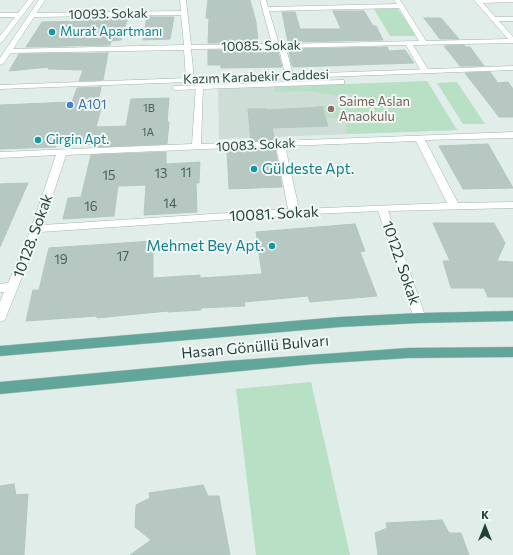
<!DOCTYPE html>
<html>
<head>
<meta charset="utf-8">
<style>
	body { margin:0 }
	#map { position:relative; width:513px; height:555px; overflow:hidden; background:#e1ede8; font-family:Commissioner,sans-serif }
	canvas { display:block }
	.north { position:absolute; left:465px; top:507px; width:40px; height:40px; -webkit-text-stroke:3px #f2f9f6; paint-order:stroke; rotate:0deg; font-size:11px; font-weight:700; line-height:16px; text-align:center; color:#1f3f38 }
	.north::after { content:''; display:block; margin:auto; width:14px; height:18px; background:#1f3f38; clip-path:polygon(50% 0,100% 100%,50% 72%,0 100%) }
</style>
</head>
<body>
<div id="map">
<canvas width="513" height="555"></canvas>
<div class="north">K</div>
</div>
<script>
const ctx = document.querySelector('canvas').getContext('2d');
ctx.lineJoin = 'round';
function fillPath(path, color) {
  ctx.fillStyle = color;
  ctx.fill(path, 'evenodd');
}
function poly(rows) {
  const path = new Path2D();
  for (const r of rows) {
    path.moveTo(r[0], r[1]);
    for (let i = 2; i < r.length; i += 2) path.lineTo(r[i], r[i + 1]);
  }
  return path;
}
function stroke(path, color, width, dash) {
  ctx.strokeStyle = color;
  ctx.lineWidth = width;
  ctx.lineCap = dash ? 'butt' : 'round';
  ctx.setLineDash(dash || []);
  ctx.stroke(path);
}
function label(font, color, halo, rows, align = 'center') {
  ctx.font = font + ' Commissioner,sans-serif';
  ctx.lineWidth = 4;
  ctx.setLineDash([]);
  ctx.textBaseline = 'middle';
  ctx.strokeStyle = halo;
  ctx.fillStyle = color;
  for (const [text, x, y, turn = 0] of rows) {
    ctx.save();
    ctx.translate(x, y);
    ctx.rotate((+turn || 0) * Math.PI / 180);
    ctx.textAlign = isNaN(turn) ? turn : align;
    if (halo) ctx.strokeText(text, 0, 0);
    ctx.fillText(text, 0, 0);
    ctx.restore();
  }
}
const built = poly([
	[427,81,457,130,219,139,218,89]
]);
const green = poly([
	[374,9,398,9,416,36,390,36],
	[427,81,457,130,348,134,345,118,319,118,316,106,338,106,352,109,362,108,367,104,364,97,349,93,335,96,309,91,274,92,275,87],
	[457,82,485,124,463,124,437,83],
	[311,382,350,555,256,555,236,389]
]);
const building = poly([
	[208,0,250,0,256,22,258,43,208,43,209,18,206,18,208,0],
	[333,11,364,11,373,26,376,26,383,40,288,42,282,12,295,12,300,29,341,29,333,11],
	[147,17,174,17,170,39,143,40,147,17],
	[88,18,128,18,121,40,111,41,110,45,26,47,42,22,87,21,88,18],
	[424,18,441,18,459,39,440,39,424,18],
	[464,45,466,47,470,47,484,66,460,66,444,46,464,45],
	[387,47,389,51,405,50,414,63,295,67,292,66,289,52,291,52,290,49,387,47],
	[208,50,259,50,260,53,278,52,282,67,221,68,221,65,208,65,208,50],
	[108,53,103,80,79,81,83,70,48,69,49,67,9,71,19,54,108,53],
	[490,72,498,83,508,82,513,89,513,117,499,117,465,73,490,72],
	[101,87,98,102,103,102,96,127,126,126,131,99,169,98,167,122,169,122,167,144,94,147,94,144,56,145,56,147,0,149,0,105,72,102,77,88,101,87],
	[322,107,328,126,272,128,275,140,251,141,248,109,267,109,267,110,322,107],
	[488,144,513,188,463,189,439,146,488,144],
	[275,148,282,187,229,189,227,150,275,148],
	[166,152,166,164,200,162,199,183,196,183,197,212,144,215,146,185,118,186,114,216,63,219,68,198,81,197,91,155,166,152],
	[28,183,0,247,0,184,28,183],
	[433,223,494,223,505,243,497,261,513,262,513,297,488,297,484,288,451,288,443,261,450,261,433,223],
	[355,224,365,251,360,252,377,296,310,302,308,296,244,302,245,306,201,308,201,310,168,312,168,311,97,318,97,316,26,321,33,290,39,290,49,248,153,241,153,278,200,275,200,278,262,274,256,232,355,224],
	[14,484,16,495,28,494,24,555,0,555,0,486,14,484],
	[203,485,208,496,219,496,230,555,130,555,151,540,135,527,136,505,150,498,149,493,203,485],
	[442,520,449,533,461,533,469,555,378,555,375,533,387,528,386,523,442,520]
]);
const minor = poly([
	[180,0,186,0,191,45,272,44,260,0,266,0,268,7,397,4,394,0,400,0,426,41,508,39,474,0,513,0,513,2,483,3,495,17,513,17,513,21,499,21,513,37,513,43,413,45,429,71,425,73,421,71,406,45,286,48,293,75,289,77,285,75,279,48,191,49,194,79,190,81,186,79,184,50,8,53,4,51,8,49,184,45,181,15,33,17,30,15,33,13,181,11,180,0],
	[399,8,419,41,279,44,269,11,399,8],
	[0,13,20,13,23,15,20,17,0,17,0,13],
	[196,85,199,85,203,87,201,144,513,132,513,138,425,140,458,203,513,202,513,208,388,211,426,318,425,321,420,323,415,321,414,318,378,211,294,215,40,232,6,317,5,320,0,322,0,302,4,292,0,292,0,284,8,283,31,229,56,155,0,158,0,152,192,144,196,85],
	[416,141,447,203,299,209,285,146,416,141],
	[276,146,288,209,43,225,66,155,276,146]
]);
const tertiary = poly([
	[28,0,34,0,2,42,0,43,0,36,28,0],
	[39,0,45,0,4,63,0,65,0,58,39,0],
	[513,66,513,70,0,89,0,85,513,66],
	[341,80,344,80,344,84,175,90,171,88,175,86,341,80]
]);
const primary = poly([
	[513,311,513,321,420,323,340,327,0,356,0,346,340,317,420,313,513,311],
	[513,347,513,357,408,358,314,364,0,394,0,382,227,361,408,348,513,347]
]);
const markers = [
	[52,32,4,"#0f9aa8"],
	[70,105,4,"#3f7fe0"],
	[331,109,4,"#8d6e63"],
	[38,140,4,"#0f9aa8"],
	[254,169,4,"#0f9aa8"],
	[272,246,4,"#0f9aa8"]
];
const farNumbernames = [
	["1B",149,108],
	["1A",148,132]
];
const farStreetnames = [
	["10093. Sokak",108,14,-1],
	["10085. Sokak",261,46,-1],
	["Kazım Karabekir Caddesi",256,77,-2],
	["10083. Sokak",256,145,-3]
];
const farCulturenames = [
	["Murat Apartmanı",60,32],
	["Girgin Apt.",46,140]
];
const farEducationnames = [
	["Saime Aslan",339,102],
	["Anaokulu",339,117]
];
const farShopnames = [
	["A101",78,105]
];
const numberNames = [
	["11",186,173],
	["13",161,174],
	["15",109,176],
	["14",170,204],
	["16",91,207],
	["17",123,257],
	["19",61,260]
];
const cultureNames = [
	["Güldeste Apt.",262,169],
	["Mehmet Bey Apt.",264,246,"right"]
];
const streetNames = [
	["10081. Sokak",274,214,-3],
	["10128. Sokak",33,236,-70],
	["10122. Sokak",401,263,71],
	["Hasan Gönüllü Bulvarı",255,347,-5]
];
fillPath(built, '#cfddd7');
fillPath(green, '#b7e0c4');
fillPath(building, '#b6c8c1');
stroke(building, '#b2c7bf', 1);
stroke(minor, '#a3b5b0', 1);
stroke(tertiary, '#a3b5b0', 1);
stroke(primary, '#c0c9c7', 1);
fillPath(minor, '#fff');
fillPath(tertiary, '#fff');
fillPath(primary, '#61a698');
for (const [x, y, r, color] of markers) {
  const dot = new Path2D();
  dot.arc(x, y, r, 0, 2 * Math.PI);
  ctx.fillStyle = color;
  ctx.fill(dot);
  stroke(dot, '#f2f9f6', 1.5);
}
label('11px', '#45615a', null, farNumbernames);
label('13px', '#1f3f38', '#f2f9f6', farStreetnames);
label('13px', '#0d838f', '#f2f9f6', farCulturenames, 'left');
label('13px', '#785e54', '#f2f9f6', farEducationnames, 'left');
label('13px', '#366cbe', '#f2f9f6', farShopnames, 'left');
label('13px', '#45615a', null, numberNames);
label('15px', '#0d838f', '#f2f9f6', cultureNames, 'left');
label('15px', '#1f3f38', '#f2f9f6', streetNames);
</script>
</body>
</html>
